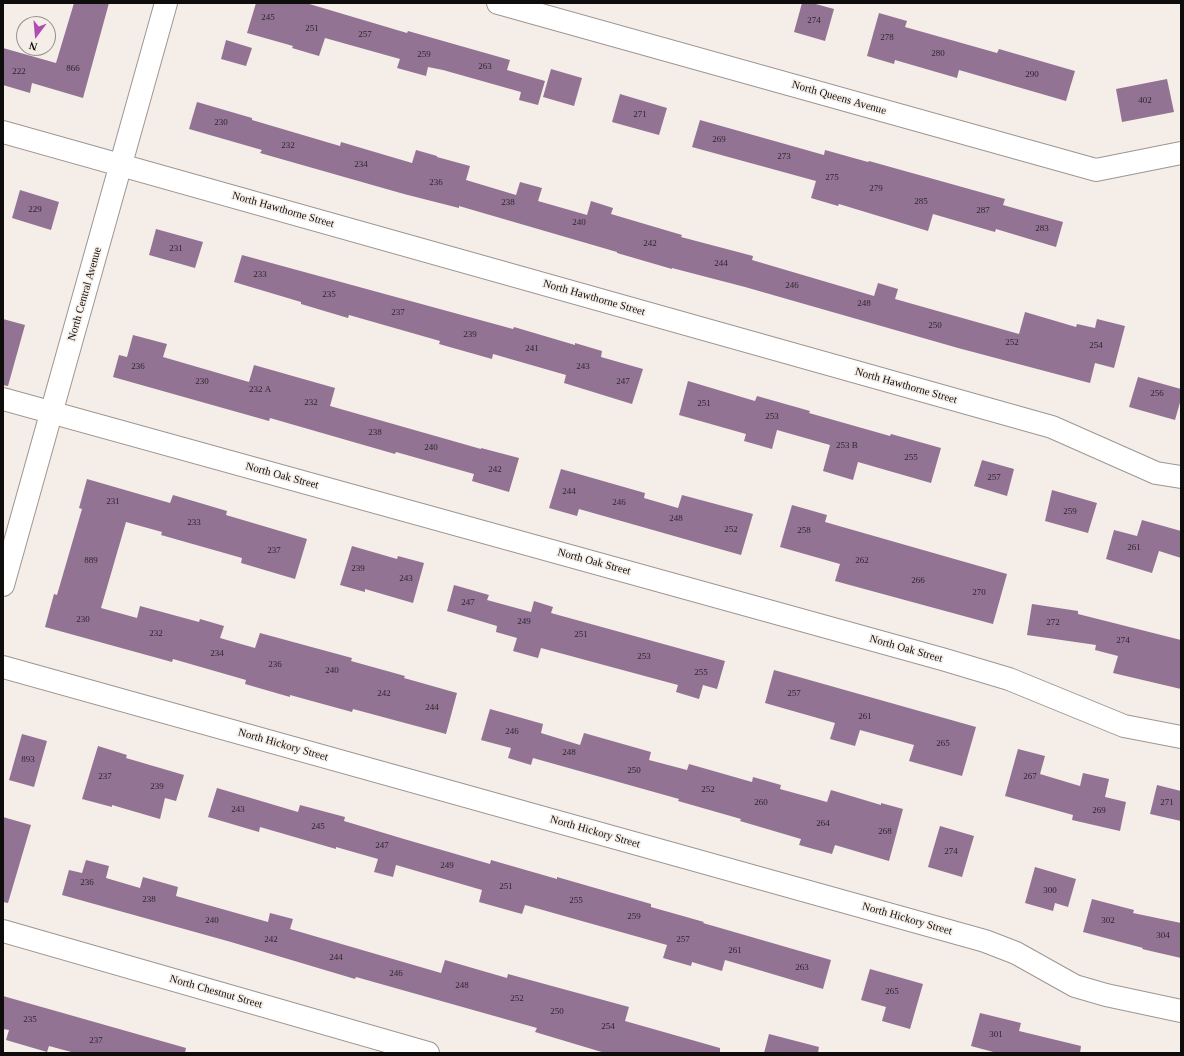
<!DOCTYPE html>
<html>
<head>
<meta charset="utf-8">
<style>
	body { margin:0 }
	#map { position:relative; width:1184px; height:1056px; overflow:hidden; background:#f5ede7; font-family:"Times New Roman",serif }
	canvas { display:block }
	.frame { position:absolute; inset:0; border:4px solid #0f0d0b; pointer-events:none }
	.north { position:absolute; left:16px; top:16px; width:40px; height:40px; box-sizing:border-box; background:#f5ede7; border:1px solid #99938f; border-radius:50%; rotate:196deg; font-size:11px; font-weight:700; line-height:16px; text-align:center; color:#0f0d0b }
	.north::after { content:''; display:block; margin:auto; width:14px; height:18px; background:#af4db3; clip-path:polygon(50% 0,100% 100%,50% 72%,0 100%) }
</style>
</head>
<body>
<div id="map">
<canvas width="1184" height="1056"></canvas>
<div class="frame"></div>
<div class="north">N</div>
</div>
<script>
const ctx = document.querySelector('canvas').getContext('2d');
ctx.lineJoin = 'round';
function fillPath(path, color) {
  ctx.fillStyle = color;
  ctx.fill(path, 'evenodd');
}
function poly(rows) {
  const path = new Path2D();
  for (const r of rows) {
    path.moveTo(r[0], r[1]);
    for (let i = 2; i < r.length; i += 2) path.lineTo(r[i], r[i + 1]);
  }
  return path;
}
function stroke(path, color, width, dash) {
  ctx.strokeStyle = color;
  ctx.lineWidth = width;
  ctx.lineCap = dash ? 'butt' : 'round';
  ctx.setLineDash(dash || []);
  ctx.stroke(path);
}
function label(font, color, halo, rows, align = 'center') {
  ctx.font = font + ' "Times New Roman",serif';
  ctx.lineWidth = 3;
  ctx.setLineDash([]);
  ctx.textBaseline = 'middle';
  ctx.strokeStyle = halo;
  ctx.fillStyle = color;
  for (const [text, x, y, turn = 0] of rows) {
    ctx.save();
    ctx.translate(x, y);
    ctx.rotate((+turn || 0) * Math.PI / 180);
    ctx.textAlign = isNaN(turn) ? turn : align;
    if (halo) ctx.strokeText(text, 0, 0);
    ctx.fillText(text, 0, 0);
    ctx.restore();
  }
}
const building = poly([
	[74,3,109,3,83,98,32,83,30,93,3,85,3,48,56,63],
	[256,3,306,3,407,33,408,31,510,60,507,70,545,81,538,105,519,100,521,92,443,70,428,67,426,76,397,68,400,59,325,38,319,56,292,48,293,46,247,33],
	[802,3,812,3,834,9,825,41,794,32],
	[879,13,907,21,905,27,997,53,999,49,1075,71,1066,101,959,70,957,78,895,60,894,64,867,56],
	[226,40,252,48,246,66,221,59],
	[551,69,582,78,574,106,543,97],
	[1167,79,1174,112,1122,122,1116,89],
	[620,94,667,108,659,135,612,122],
	[197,102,252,118,252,120,340,146,341,142,412,163,416,150,437,156,437,157,470,166,466,180,516,195,520,182,542,188,538,201,587,215,591,201,613,208,611,214,682,235,681,237,753,256,752,260,874,296,878,283,898,289,895,299,1019,334,1025,312,1076,327,1077,324,1095,328,1097,319,1125,326,1114,368,1095,363,1090,383,958,348,745,287,672,268,672,269,617,253,617,252,459,206,459,208,404,194,260,153,262,150,189,129],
	[700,120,824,155,825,150,868,162,869,161,1005,199,1003,205,1063,222,1056,247,996,229,995,232,933,214,928,231,839,204,838,206,811,198,816,181,692,147],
	[20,190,59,202,51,230,12,218],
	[156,229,203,242,195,268,149,255],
	[242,255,513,329,514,327,575,345,575,343,602,351,601,357,643,369,632,404,564,383,566,375,493,354,492,359,439,344,440,341,349,315,348,318,301,304,301,302,234,282],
	[3,319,25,325,8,386,3,385],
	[133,335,167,344,163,357,249,382,254,365,335,388,330,406,481,449,481,448,519,458,509,492,472,481,474,474,396,452,395,454,270,418,269,421,113,377,119,355,127,357],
	[1138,377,1181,389,1181,399,1175,420,1129,407],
	[688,381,755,401,757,396,810,411,809,413,890,436,891,434,941,448,931,483,858,462,853,480,823,471,830,445,777,430,772,449,744,441,746,434,679,415],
	[982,460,1014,469,1007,496,974,486],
	[561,469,645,493,644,498,678,508,682,495,753,514,741,555,579,509,577,516,549,508],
	[87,479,170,503,173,495,227,511,226,515,307,539,295,579,241,563,242,558,161,535,162,532,126,522,101,608,137,618,140,606,199,622,200,619,224,626,220,638,255,648,260,633,352,658,351,661,405,676,404,678,457,693,446,734,353,709,352,712,290,695,290,697,245,684,246,680,173,659,172,662,45,627,54,594,57,595,82,509,79,508],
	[1052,490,1097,503,1088,533,1045,521],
	[792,505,827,515,825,522,1007,574,993,624,835,581,840,564,780,547],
	[1142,520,1181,531,1181,558,1159,551,1152,573,1106,559,1114,530,1137,536],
	[352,546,397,559,398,556,424,563,413,603,365,589,365,592,340,585],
	[454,585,489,595,487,600,531,612,534,601,553,607,551,613,725,661,717,689,703,685,699,699,676,692,678,685,541,648,538,658,513,651,517,638,496,632,497,626,447,611],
	[1032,604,1078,611,1078,614,1181,640,1181,689,1113,673,1118,656,1095,650,1096,645,1027,635],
	[774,670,976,727,962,776,909,761,914,745,860,730,855,746,830,739,835,723,765,703],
	[490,709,543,724,541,733,580,745,584,733,651,752,649,760,687,770,689,764,752,782,753,777,781,785,780,789,827,802,831,790,881,805,881,803,903,809,889,861,835,845,832,854,799,845,801,839,740,821,741,819,678,801,679,799,533,758,531,765,508,758,511,748,481,740],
	[22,734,47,741,34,787,9,780],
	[98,746,127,755,126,758,184,775,176,801,165,798,160,819,112,805,112,807,82,799],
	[1018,749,1045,756,1040,774,1080,786,1083,773,1109,779,1105,797,1126,802,1120,831,1072,820,1073,815,1005,796],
	[1157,785,1181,791,1181,821,1150,814],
	[217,788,298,812,300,805,345,817,344,821,404,839,490,864,491,860,557,879,557,877,651,904,651,907,704,922,703,923,831,960,823,989,725,960,722,971,692,962,691,966,663,958,667,945,525,905,522,914,479,902,482,890,396,865,393,877,374,872,378,859,336,847,336,849,260,827,259,832,208,817],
	[3,817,31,825,8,903,3,902],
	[940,826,974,836,962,877,928,867],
	[86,860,109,866,106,878,140,888,143,877,178,887,176,896,268,922,270,913,293,919,290,929,441,973,445,960,507,978,508,974,629,1007,625,1021,720,1048,720,1053,605,1053,535,1032,537,1028,356,977,355,979,231,942,62,895,69,870,82,873],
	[1035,867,1076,879,1068,907,1055,903,1053,911,1025,903],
	[1092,899,1134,910,1133,913,1181,923,1181,958,1142,949,1143,948,1083,932],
	[870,969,923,984,910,1029,882,1021,886,1007,861,1000],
	[3,996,186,1048,185,1053,75,1053,49,1046,47,1052,6,1040,9,1030,3,1029],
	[980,1013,1021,1023,1019,1031,1081,1046,1080,1053,997,1053,971,1046],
	[769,1034,819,1047,818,1053,764,1053]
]);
const minor = poly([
	[498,3,1096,170,1181,153],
	[3,132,1052,427,1156,473,1181,477],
	[3,399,942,659,1009,679,1124,726,1181,737],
	[3,585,166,3],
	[3,667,985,941,1016,953,1075,986,1106,995,1181,1011],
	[3,931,428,1053]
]);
const numberNames = [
	["245",268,18],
	["274",814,21],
	["251",312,29],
	["257",365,35],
	["278",887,38],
	["280",938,54],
	["259",424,55],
	["263",485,67],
	["866",73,69],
	["222",19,72],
	["290",1032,75],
	["402",1145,101],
	["271",640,115],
	["230",221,123],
	["269",719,140],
	["232",288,146],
	["273",784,157],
	["234",361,165],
	["275",832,178],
	["236",436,183],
	["279",876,189],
	["285",921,202],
	["238",508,203],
	["229",35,210],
	["287",983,211],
	["240",579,223],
	["283",1042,229],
	["242",650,244],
	["231",176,249],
	["244",721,264],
	["233",260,275],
	["246",792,286],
	["235",329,295],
	["248",864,304],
	["237",398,313],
	["250",935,326],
	["239",470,335],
	["252",1012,343],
	["254",1096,346],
	["241",532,349],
	["236",138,367],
	["243",583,367],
	["230",202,382],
	["247",623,382],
	["232 A",260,390],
	["256",1157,394],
	["232",311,403],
	["251",704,404],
	["253",772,417],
	["238",375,433],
	["253 B",847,446],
	["240",431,448],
	["255",911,458],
	["242",495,470],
	["257",994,478],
	["244",569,492],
	["231",113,502],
	["246",619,503],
	["259",1070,512],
	["248",676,519],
	["233",194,523],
	["252",731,530],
	["258",804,531],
	["261",1134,548],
	["237",274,551],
	["889",91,561],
	["262",862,561],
	["239",358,569],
	["243",406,579],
	["266",918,581],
	["270",979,593],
	["247",468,603],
	["230",83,620],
	["249",524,622],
	["272",1053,623],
	["232",156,634],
	["251",581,635],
	["274",1123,641],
	["234",217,654],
	["253",644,657],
	["236",275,665],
	["240",332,671],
	["255",701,673],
	["242",384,694],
	["257",794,694],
	["244",432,708],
	["261",865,717],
	["246",512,732],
	["265",943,744],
	["248",569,753],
	["893",28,760],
	["250",634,771],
	["237",105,777],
	["267",1030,777],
	["239",157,787],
	["252",708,790],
	["260",761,803],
	["271",1167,803],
	["243",238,810],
	["269",1099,811],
	["264",823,824],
	["245",318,827],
	["268",885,832],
	["247",382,846],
	["274",951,852],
	["249",447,866],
	["236",87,883],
	["251",506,887],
	["300",1050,891],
	["238",149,900],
	["255",576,901],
	["259",634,917],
	["240",212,921],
	["302",1108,921],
	["304",1163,936],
	["242",271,940],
	["257",683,940],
	["261",735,951],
	["244",336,958],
	["263",802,968],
	["246",396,974],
	["248",462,986],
	["265",892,992],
	["252",517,999],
	["250",557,1012],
	["235",30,1020],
	["254",608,1027],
	["301",996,1035],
	["237",96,1041]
];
const streetNames = [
	["North Queens Avenue",839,98,16],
	["North Hawthorne Street",283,210,16],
	["North Central Avenue",85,294,-74],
	["North Hawthorne Street",594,298,16],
	["North Hawthorne Street",906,386,16],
	["North Oak Street",282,476,15],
	["North Oak Street",594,562,15],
	["North Oak Street",906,649,16],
	["North Hickory Street",283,745,16],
	["North Hickory Street",595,832,16],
	["North Hickory Street",907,919,16],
	["North Chestnut Street",216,992,16]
];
fillPath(building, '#937394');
stroke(minor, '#9e9692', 24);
stroke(minor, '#fff', 22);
label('9px', '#30262d', null, numberNames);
label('11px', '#0f0d0b', '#f5ede7', streetNames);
</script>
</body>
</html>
